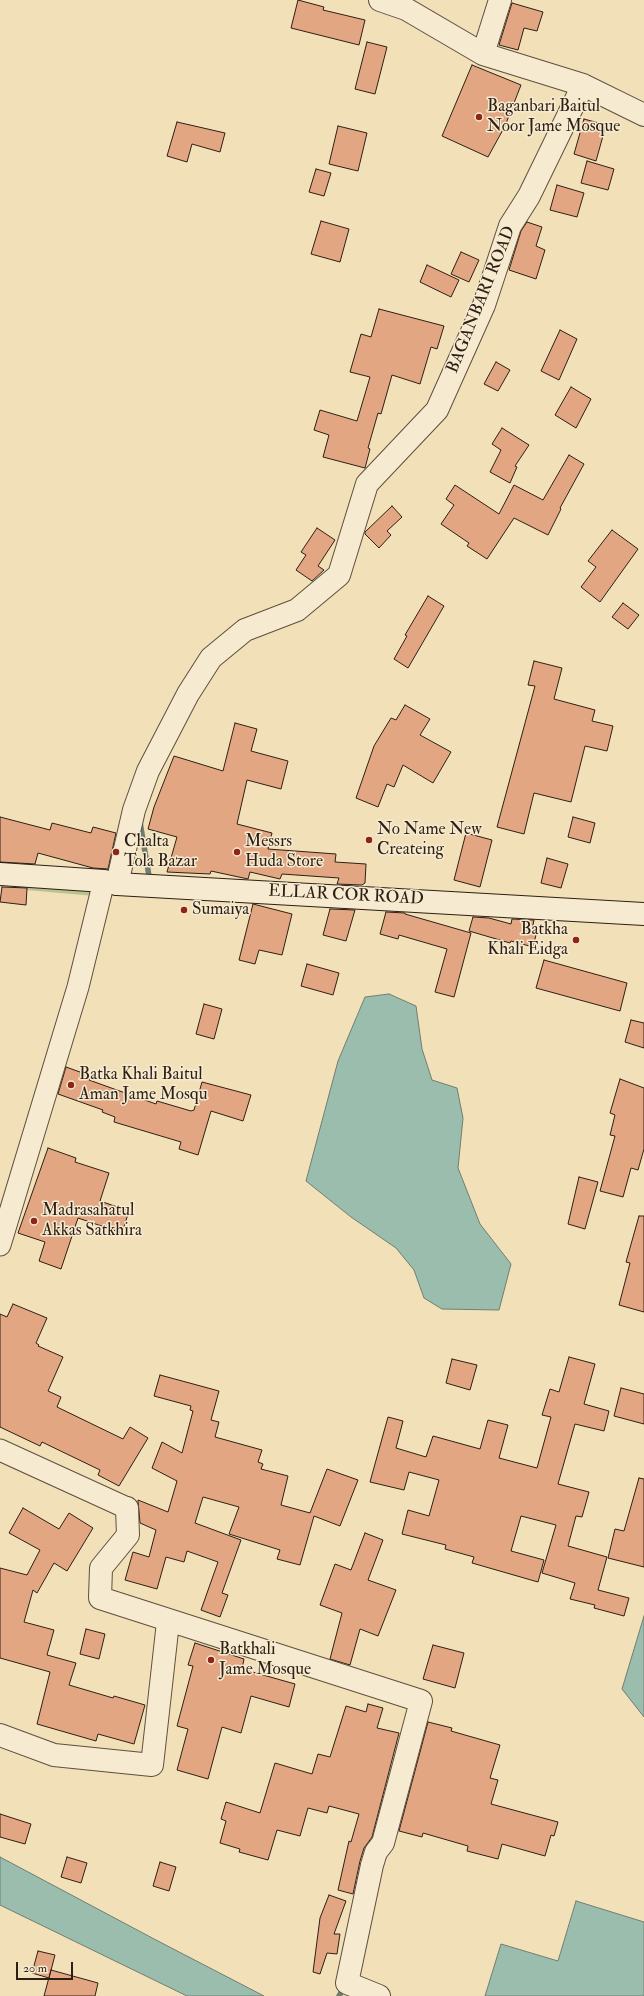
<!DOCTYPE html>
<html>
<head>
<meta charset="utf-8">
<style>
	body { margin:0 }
	#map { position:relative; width:644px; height:1996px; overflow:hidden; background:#f1e0b8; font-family:"IM FELL Double Pica",serif }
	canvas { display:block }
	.scale { position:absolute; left:16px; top:1962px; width:57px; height:18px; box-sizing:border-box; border:2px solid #2e1f15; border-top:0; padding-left:5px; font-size:12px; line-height:14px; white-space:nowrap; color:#2e1f15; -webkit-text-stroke:3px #f6ebd1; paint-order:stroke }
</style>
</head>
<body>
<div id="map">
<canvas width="644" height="1996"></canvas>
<div class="scale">20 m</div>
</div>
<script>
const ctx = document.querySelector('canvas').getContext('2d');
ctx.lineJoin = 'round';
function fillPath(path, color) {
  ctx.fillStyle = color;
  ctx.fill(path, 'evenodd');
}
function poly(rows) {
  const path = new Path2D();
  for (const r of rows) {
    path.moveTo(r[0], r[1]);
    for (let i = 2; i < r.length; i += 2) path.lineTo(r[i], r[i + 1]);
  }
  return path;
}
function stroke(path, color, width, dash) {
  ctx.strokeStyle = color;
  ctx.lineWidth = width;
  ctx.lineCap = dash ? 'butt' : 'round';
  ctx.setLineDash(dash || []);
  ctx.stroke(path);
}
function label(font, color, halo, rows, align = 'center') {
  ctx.font = font + ' "IM FELL Double Pica",serif';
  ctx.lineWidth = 3;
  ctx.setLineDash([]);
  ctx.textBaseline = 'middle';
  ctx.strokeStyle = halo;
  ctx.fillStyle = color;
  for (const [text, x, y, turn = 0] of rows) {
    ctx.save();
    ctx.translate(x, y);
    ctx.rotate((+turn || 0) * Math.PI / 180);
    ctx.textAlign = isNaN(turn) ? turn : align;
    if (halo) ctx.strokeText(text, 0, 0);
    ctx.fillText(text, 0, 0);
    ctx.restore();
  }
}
const green = poly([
	[27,879,96,885,95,896,26,890]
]);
const water = poly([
	[389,994,416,1006,422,1049,432,1080,457,1088,463,1118,458,1168,480,1224,511,1264,499,1310,442,1309,424,1298,414,1270,396,1248,351,1217,306,1181,338,1061,365,997,389,994],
	[644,1616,644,1717,622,1689,644,1616],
	[0,1857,156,1940,264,1996,187,1996,0,1905,0,1857],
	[576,1901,644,1922,644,1996,485,1996,501,1944,558,1961,576,1901]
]);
const stream = poly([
	[140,822,150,882],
	[339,1996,345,1986]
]);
const building = poly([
	[298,0,324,7,323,10,365,20,359,45,291,28,298,0],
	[512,3,543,12,537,31,524,28,518,50,499,45,512,3],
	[367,42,387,47,375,94,355,89,367,42],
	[472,65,521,85,505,126,488,157,442,136,472,65],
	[584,119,606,125,596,161,574,154,584,119],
	[177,122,225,133,220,152,192,144,187,162,167,156,177,122],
	[338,126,367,133,358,171,329,164,338,126],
	[587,161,614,169,608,190,581,183,587,161],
	[316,169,331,173,324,196,309,192,316,169],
	[557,185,584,193,577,217,550,210,557,185],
	[321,221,349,229,340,262,311,254,321,221],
	[527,222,542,227,536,246,545,250,536,279,509,270,521,231,527,222],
	[461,252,479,260,469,282,451,274,461,252],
	[427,265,459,280,451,297,420,282,427,265],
	[379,309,444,326,437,349,431,347,420,384,392,375,381,414,378,413,368,448,370,449,365,468,323,457,329,435,314,430,320,410,357,421,370,377,350,372,361,334,371,337,379,309],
	[560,330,577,339,559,380,541,371,560,330],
	[496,362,510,370,498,391,484,384,496,362],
	[571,387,591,399,576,428,555,415,571,387],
	[502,428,529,445,515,466,517,467,510,483,490,472,501,450,492,444,502,428],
	[569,455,584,464,560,508,561,509,548,535,514,518,487,559,467,546,469,543,441,524,454,505,446,499,455,485,499,514,514,485,543,500,569,455],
	[392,506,402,517,387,531,391,535,379,548,365,534,365,532,392,506],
	[317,528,335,540,318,566,324,570,312,581,296,570,306,555,301,552,317,528],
	[612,530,638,549,600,602,581,587,596,567,588,561,612,530],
	[428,596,444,606,408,668,394,659,407,636,405,635,428,596],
	[623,603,639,615,628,629,612,617,623,603],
	[534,661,562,668,554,699,595,710,592,721,613,726,607,751,585,746,571,802,534,793,524,834,497,827,535,686,528,685,534,661],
	[405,705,430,719,420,735,451,752,433,783,403,765,394,787,387,784,378,807,356,798,374,746,391,718,396,720,405,705],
	[235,723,257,729,251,751,288,761,281,789,247,780,237,824,272,833,268,849,336,854,335,862,366,864,365,883,362,885,337,884,339,878,282,874,280,879,250,872,248,879,211,871,210,874,167,872,177,837,148,829,154,807,174,756,223,771,235,723],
	[0,817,50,830,52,823,91,833,93,827,116,833,108,869,93,868,38,853,35,864,0,862,0,817],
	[573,817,595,823,590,843,568,837,573,817],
	[466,833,492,840,480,887,454,880,466,833],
	[547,858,568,864,561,888,541,883,547,858],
	[2,887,27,888,26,905,0,902,2,887],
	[253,904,292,914,282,955,259,950,255,964,239,960,253,904],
	[330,909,355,910,346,941,323,935,330,909],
	[386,912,405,913,405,914,471,933,454,997,435,992,447,949,399,935,398,939,380,934,386,912],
	[473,917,489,918,511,924,512,919,534,920,532,930,537,931,533,947,511,941,510,943,469,931,473,917],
	[544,960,627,983,620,1011,536,988,544,960],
	[307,964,339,973,333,995,301,986,307,964],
	[204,1004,222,1009,214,1039,196,1034,204,1004],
	[631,1020,644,1023,644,1048,625,1042,631,1020],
	[66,1067,91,1076,89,1080,156,1104,157,1101,191,1111,194,1110,202,1082,251,1095,243,1121,211,1111,198,1155,179,1149,181,1142,114,1122,115,1117,102,1112,103,1110,58,1094,66,1067],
	[620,1079,644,1088,644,1149,638,1170,631,1168,623,1197,600,1191,615,1136,610,1135,615,1115,610,1113,620,1079],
	[48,1148,76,1158,75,1162,109,1173,100,1201,129,1211,122,1233,78,1218,61,1269,39,1261,45,1242,18,1233,48,1148],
	[579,1177,598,1182,585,1229,568,1224,579,1177],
	[639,1216,644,1216,644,1312,619,1305,630,1263,626,1262,639,1216],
	[13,1304,47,1318,36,1343,39,1345,38,1346,63,1357,48,1391,61,1397,57,1407,123,1439,130,1427,148,1438,119,1486,98,1475,100,1470,42,1442,40,1446,0,1427,0,1314,7,1317,13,1304],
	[569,1357,595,1364,584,1404,609,1411,604,1431,575,1424,558,1484,589,1492,582,1517,576,1516,568,1546,607,1557,598,1590,629,1598,624,1616,594,1608,595,1605,570,1599,575,1583,542,1573,556,1525,521,1516,511,1551,544,1560,538,1582,472,1563,474,1557,445,1549,446,1545,402,1534,408,1510,429,1516,439,1480,409,1472,404,1490,370,1482,388,1417,403,1421,396,1448,426,1457,433,1436,480,1449,488,1420,508,1425,499,1458,537,1468,551,1417,542,1415,550,1389,559,1392,569,1357],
	[452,1359,477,1365,470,1390,446,1383,452,1359],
	[160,1375,219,1391,211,1420,219,1422,215,1437,262,1450,258,1462,263,1464,261,1469,288,1476,281,1505,310,1513,327,1469,358,1480,340,1526,314,1516,300,1565,277,1559,280,1550,229,1534,239,1507,203,1497,195,1523,241,1540,222,1593,228,1595,220,1617,201,1610,218,1562,187,1551,184,1562,166,1557,157,1589,125,1580,133,1552,149,1557,156,1530,140,1523,138,1501,138,1500,168,1512,177,1481,152,1468,162,1442,182,1453,193,1411,190,1410,191,1406,154,1396,160,1375],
	[621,1388,644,1394,644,1424,614,1416,621,1388],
	[639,1478,644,1479,644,1567,608,1558,615,1529,624,1531,639,1478],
	[23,1508,59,1529,69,1513,93,1528,67,1571,54,1563,37,1593,33,1590,24,1622,54,1630,47,1655,76,1663,69,1685,113,1698,114,1696,145,1705,134,1744,98,1734,96,1741,37,1724,50,1672,0,1658,0,1568,27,1575,40,1550,9,1533,23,1508],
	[365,1533,383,1540,368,1580,396,1590,378,1636,360,1629,350,1665,330,1659,342,1613,320,1605,335,1564,351,1570,365,1533],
	[86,1629,105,1634,99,1659,80,1654,86,1629],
	[195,1643,244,1659,242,1669,295,1684,289,1707,251,1696,241,1733,222,1727,208,1779,177,1770,188,1729,177,1726,193,1666,188,1665,195,1643],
	[433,1645,464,1653,455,1688,423,1679,433,1645],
	[368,1704,383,1708,377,1728,399,1733,372,1837,364,1848,360,1861,353,1894,338,1890,349,1841,351,1842,359,1814,329,1806,327,1813,308,1808,300,1836,277,1830,268,1860,239,1852,240,1849,220,1843,226,1821,221,1819,226,1802,260,1813,275,1763,312,1774,318,1754,330,1757,346,1706,366,1712,368,1704],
	[428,1722,452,1728,451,1731,500,1745,490,1778,498,1780,491,1804,558,1822,554,1836,551,1835,545,1856,502,1844,498,1859,467,1851,468,1846,423,1833,422,1837,399,1831,428,1722],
	[0,1814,31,1824,25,1844,0,1837,0,1814],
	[67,1857,87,1863,81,1883,61,1877,67,1857],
	[160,1862,176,1867,169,1891,153,1886,160,1862],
	[329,1895,346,1901,334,1934,340,1934,337,1954,327,1953,320,1974,313,1972,320,1918,329,1895],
	[38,1951,55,1955,49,1978,32,1973,38,1951],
	[51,1970,98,1983,95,1996,44,1996,51,1970]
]);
const minor = poly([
	[0,1245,78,987,104,881],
	[0,1450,127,1508]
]);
const tertiary = poly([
	[483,54,500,0],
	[583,85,644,115],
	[117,884,134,810,148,771,188,694,211,658,245,630,297,610,339,575,367,484,437,410,484,305,510,226,529,196,583,85,483,54,406,9,380,0],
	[127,1508,128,1535,101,1568,100,1598,421,1701,383,1843,376,1852,372,1865,347,1983,379,1996],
	[0,1735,54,1755,152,1765,168,1622]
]);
const secondary = poly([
	[0,874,104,881,117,884,644,914]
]);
const markers = [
	[479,117,4,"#8f2418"],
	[369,840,4,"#8f2418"],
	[116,852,4,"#8f2418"],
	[237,852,4,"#8f2418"],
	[184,910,4,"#8f2418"],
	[576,940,4,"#8f2418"],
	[71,1085,4,"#8f2418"],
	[34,1221,4,"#8f2418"],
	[211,1660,4,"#8f2418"]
];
const poiNames = [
	["Baganbari Baitul",487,107],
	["Noor Jame Mosque",487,127],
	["No Name New",377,830],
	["Createing",377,850],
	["Chalta",124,842],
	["Tola Bazar",124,862],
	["Messrs",245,842],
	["Huda Store",245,862],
	["Sumaiya",192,910],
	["Batkha",568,930,"right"],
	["Khali Eidga",568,950,"right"],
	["Batka Khali Baitul",79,1075],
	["Aman Jame Mosqu",79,1095],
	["Madrasahatul",42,1211],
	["Akkas Satkhira",42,1231],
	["Batkhali",219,1650],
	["Jame Mosque",219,1670]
];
const streetNames = [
	["BAGANBARI ROAD",482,300,-68],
	["ELLAR COR ROAD",346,896,3]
];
fillPath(green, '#bac28f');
fillPath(water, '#9bbdae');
stroke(water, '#6f7e71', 1);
stroke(stream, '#6f7e71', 5.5);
fillPath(building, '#e2a683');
stroke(building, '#2e1f15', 1);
stroke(minor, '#5f4f3e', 23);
stroke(tertiary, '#5f4f3e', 24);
stroke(secondary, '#2e1f15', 24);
stroke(minor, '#f6ebd1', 21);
stroke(tertiary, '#f6ebd1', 22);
stroke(secondary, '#f6ebd1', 22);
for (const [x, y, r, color] of markers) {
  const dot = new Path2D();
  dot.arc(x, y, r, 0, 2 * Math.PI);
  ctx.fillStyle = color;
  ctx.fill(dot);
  stroke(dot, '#f6ebd1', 1.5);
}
label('17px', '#2e1f15', '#f6ebd1', poiNames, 'left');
label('17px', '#2e1f15', '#f6ebd1', streetNames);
</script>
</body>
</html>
